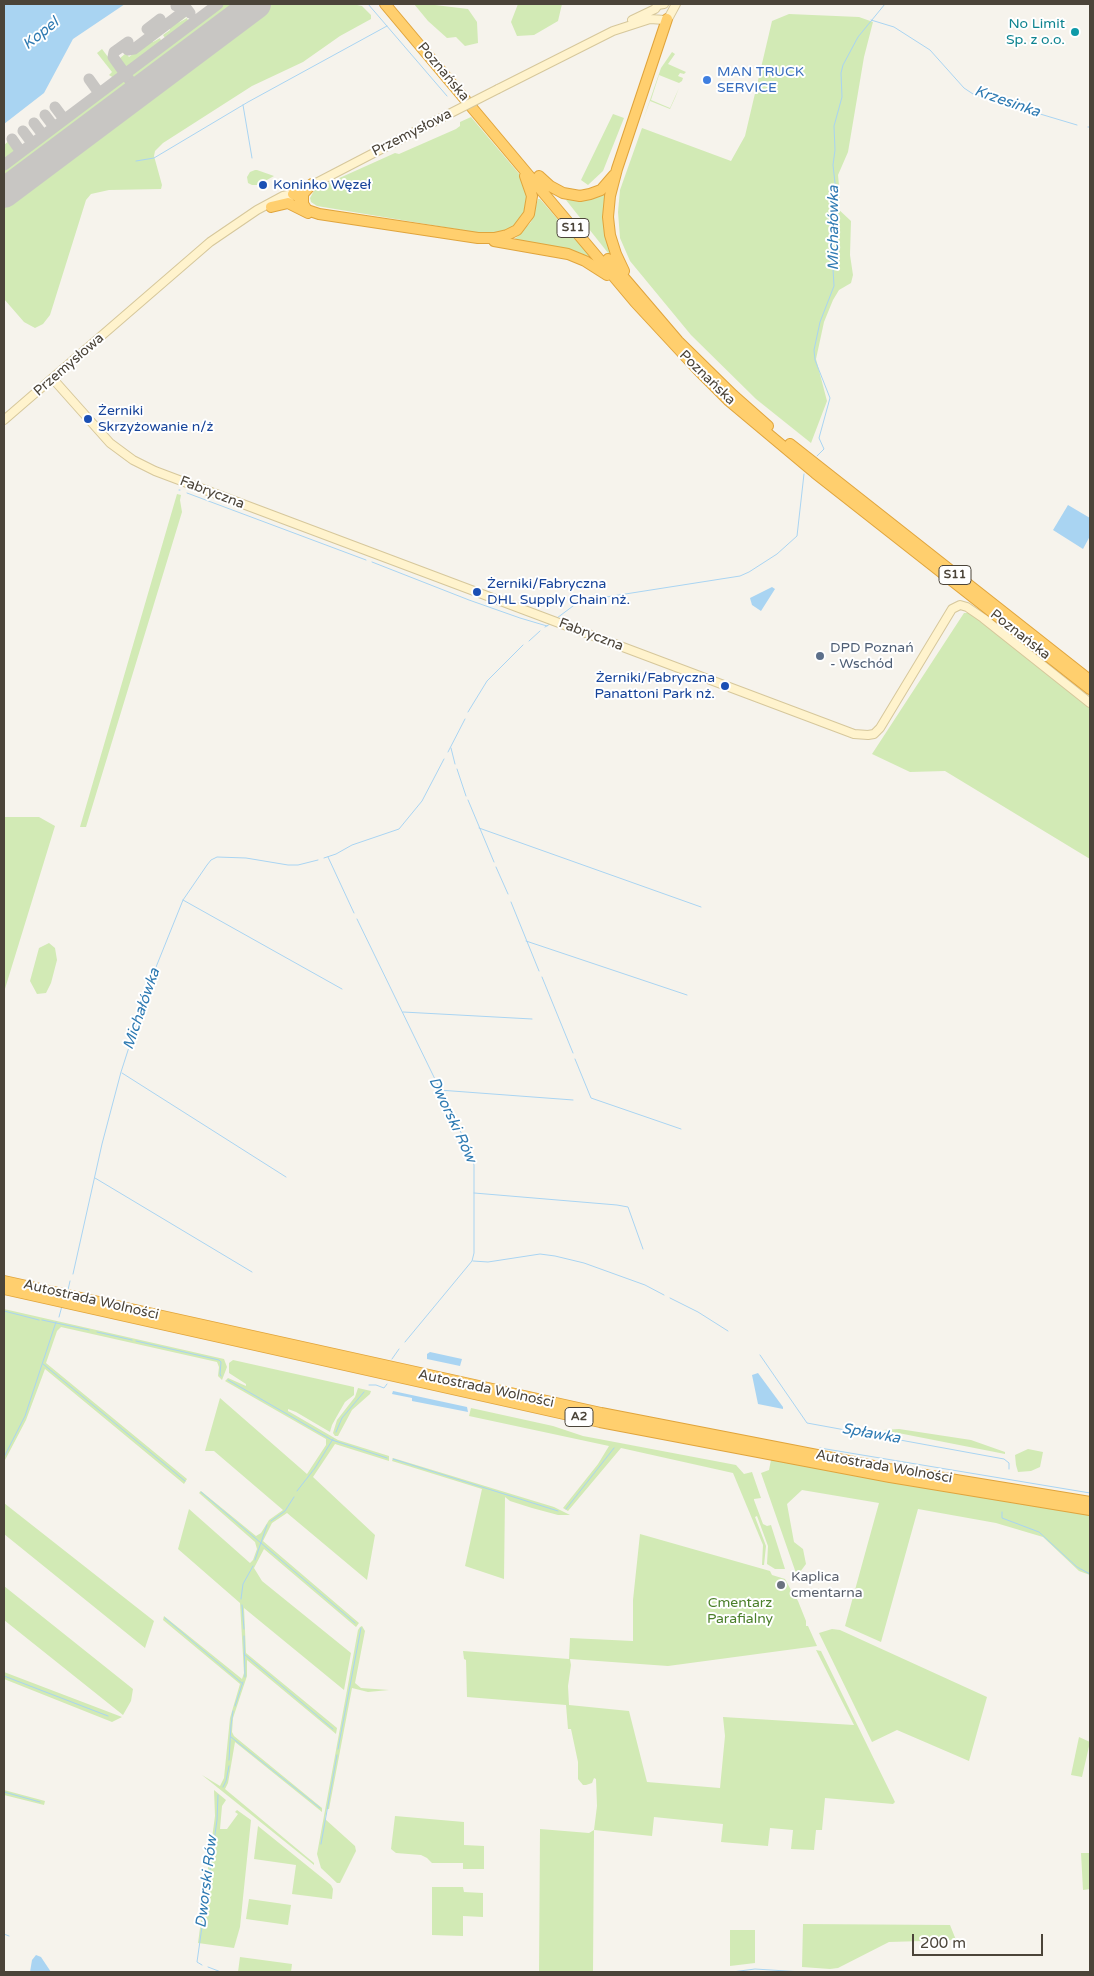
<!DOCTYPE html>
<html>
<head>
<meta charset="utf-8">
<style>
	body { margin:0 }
	#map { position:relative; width:1094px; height:1976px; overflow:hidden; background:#f6f3ec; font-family:"Varela Round",sans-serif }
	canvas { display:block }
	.frame { position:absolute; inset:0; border:5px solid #4b4439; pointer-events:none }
	.scale { position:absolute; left:912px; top:1934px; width:131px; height:22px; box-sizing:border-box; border:2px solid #4b4439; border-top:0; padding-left:6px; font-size:15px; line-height:18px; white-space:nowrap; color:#4b4439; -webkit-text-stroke:4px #fff; paint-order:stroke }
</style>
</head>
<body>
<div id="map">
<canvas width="1094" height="1976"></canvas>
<div class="frame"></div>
<div class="scale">200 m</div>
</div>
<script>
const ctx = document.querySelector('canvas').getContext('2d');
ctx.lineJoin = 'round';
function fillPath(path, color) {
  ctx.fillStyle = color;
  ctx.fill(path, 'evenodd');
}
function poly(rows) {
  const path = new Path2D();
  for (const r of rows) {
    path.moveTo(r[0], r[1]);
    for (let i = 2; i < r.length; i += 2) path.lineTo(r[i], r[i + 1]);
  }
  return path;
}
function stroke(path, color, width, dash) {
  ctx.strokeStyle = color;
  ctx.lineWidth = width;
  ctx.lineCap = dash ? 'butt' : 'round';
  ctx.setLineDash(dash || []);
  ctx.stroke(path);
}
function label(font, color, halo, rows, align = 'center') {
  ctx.font = font + ' "Varela Round",sans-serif';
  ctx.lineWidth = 4;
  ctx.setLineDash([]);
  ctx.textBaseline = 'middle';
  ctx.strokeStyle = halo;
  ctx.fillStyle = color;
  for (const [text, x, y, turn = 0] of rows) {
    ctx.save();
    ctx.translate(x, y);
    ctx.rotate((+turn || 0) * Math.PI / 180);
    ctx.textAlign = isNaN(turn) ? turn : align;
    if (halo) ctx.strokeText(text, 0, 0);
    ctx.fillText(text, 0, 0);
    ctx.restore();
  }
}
const green = poly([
	[222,4,245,4,139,84,135,83,129,76,130,73],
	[266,4,352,4,362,6,371,15,371,19,340,36,303,62,252,86,163,143,155,151,154,156,162,185,161,189,109,190,91,194,86,200,50,315,43,324,35,328,24,322,4,299,4,201],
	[414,4,434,4,435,5,468,9,477,22,478,43,465,46,456,37,447,38,428,21],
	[518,4,562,4,558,21,534,35,517,36,511,22],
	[789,14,859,17,873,22,864,57,848,152,838,175,840,196,836,207,851,221,850,255,853,275,851,283,839,290,833,300,824,322,816,359,827,401,811,443,756,399,691,335,630,261,620,238,618,212,620,190,642,128,731,161,745,136,772,21],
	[185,15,186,17,178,23,187,18,189,23,168,38,165,38,163,35,170,30,169,27],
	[160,38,162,43,126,69,124,69,118,61,119,59,126,53,129,57,151,40,153,42],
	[102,49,117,69,116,70,119,72,114,78,109,75,112,72,97,53],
	[672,52,675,54,668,64,686,72,684,74,680,73,678,76,683,78,682,81,679,83,659,75,651,100,670,108,679,88,675,98,670,109,650,101,642,123,661,68],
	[122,79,125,79,130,87,130,91,4,185,4,168],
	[613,114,624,118,603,171,588,185,581,180],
	[471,117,521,176,529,201,521,223,497,234,486,234,317,206,311,202,310,198,315,189,395,153,399,154,456,129,460,126,460,122],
	[10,140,17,152,4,162,4,145],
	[255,170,257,170,274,176,258,185,252,185,248,183,247,177,250,172],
	[606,189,613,257,612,258,566,200,582,200],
	[538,199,540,199,595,262,565,248,514,240,531,222],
	[177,494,181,495,180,500,182,512,86,827,80,827],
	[964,613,970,613,1090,708,1090,859,945,771,910,772,872,754],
	[4,817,39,817,55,826,4,992],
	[49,943,55,948,57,960,51,983,46,993,37,994,30,981,39,948],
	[4,1309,224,1359,227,1367,222,1380,218,1376,219,1367,217,1362,61,1327,57,1331,46,1363,187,1479,184,1484,45,1369,26,1420,4,1462],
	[233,1360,354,1387,354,1395,345,1402,337,1416,332,1425,330,1432,296,1412,288,1409,288,1411,338,1440,389,1456,389,1461,335,1444,313,1477,375,1535,367,1580,287,1513,272,1523,263,1541,359,1623,356,1627,264,1549,254,1568,262,1581,351,1653,344,1690,244,1608,246,1653,337,1728,336,1734,247,1660,247,1676,233,1718,232,1732,234,1736,322,1808,322,1812,235,1742,228,1783,225,1789,314,1863,314,1865,202,1775,220,1786,224,1778,230,1718,240,1684,163,1620,164,1616,242,1679,244,1673,240,1603,178,1549,189,1509,250,1563,253,1560,257,1549,255,1542,199,1493,201,1491,256,1536,261,1533,269,1520,283,1510,214,1451,205,1451,220,1398,307,1474,326,1445,326,1439,225,1381,228,1378,246,1386,246,1384,229,1373,229,1363],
	[358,1388,371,1391,370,1394,352,1410,338,1436,335,1436,333,1433,337,1420,355,1397],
	[471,1408,553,1426,583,1436,736,1465,744,1474,752,1472,761,1498,754,1499,754,1500,763,1524,767,1526,771,1525,785,1569,775,1569,767,1564,768,1546,757,1516,755,1517,766,1546,764,1565,762,1565,763,1545,733,1473,621,1448,568,1511,563,1508,598,1464,609,1446,469,1416],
	[899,1429,971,1440,1005,1452,1005,1454,883,1430],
	[1028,1449,1043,1452,1040,1467,1031,1471,1018,1472,1016,1465,1015,1455],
	[393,1458,554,1507,570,1515,558,1515,532,1508,510,1501,505,1497,504,1579,465,1566,482,1489,392,1461],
	[771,1460,915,1486,1090,1514,1090,1575,1079,1571,1043,1537,996,1523,918,1509,881,1642,845,1626,879,1503,802,1490,787,1504,794,1542,803,1549,806,1564,797,1576,761,1473,769,1470],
	[4,1503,154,1621,145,1648,4,1534],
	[640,1534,770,1571,772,1575,785,1579,791,1590,792,1594,794,1594,798,1601,806,1621,806,1626,808,1626,817,1646,668,1666,570,1659,571,1665,568,1686,569,1705,629,1711,647,1782,720,1788,725,1736,723,1717,854,1725,816,1650,821,1651,895,1802,893,1804,825,1798,822,1830,816,1830,814,1850,791,1849,793,1830,770,1828,768,1846,721,1842,723,1824,654,1817,652,1836,594,1830,593,1972,539,1972,540,1829,589,1833,594,1830,597,1806,596,1779,594,1778,592,1783,586,1785,583,1785,578,1779,578,1762,571,1729,568,1729,566,1705,467,1697,466,1660,464,1659,463,1651,569,1659,570,1638,633,1641,633,1600],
	[4,1586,133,1689,131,1701,123,1715,4,1620],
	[362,1626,365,1631,355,1683,361,1688,389,1690,368,1692,352,1688,329,1809,327,1809,325,1819,355,1846,356,1851,340,1883,337,1883,321,1868,317,1854,358,1630,360,1627],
	[832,1629,840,1630,987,1697,969,1761,897,1730,872,1742,819,1633],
	[4,1672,122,1717,112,1722,4,1679],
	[1079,1737,1090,1742,1082,1777,1071,1775],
	[4,1790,45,1801,44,1805,4,1795],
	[214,1790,226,1800,222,1806,220,1829,227,1829,238,1814,235,1812,237,1810,251,1820,240,1927,234,1948,198,1943,215,1816],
	[395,1816,464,1822,464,1845,484,1846,484,1869,463,1869,463,1863,432,1863,427,1858,421,1855,396,1853,391,1849],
	[258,1826,331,1885,333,1889,332,1899,292,1894,296,1865,254,1859],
	[1081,1853,1090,1853,1090,1889,1083,1890],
	[432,1887,463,1887,464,1892,483,1893,483,1917,463,1916,463,1936,432,1935],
	[249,1899,291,1905,288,1925,246,1919],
	[803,1924,950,1925,956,1940,889,1942,838,1968,830,1969,802,1967],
	[730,1930,755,1930,755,1963,730,1966],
	[240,1957,292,1964,291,1972,238,1972]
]);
const water = poly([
	[4,4,125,4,73,39,44,93,4,124],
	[1068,505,1090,518,1090,536,1083,549,1053,530],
	[772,587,775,589,761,611,752,605,750,598],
	[430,1352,462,1359,460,1366,427,1359,427,1354],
	[758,1373,783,1407,783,1409,758,1404,752,1375],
	[393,1391,467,1407,468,1412,412,1401,412,1398,392,1394],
	[36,1955,41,1957,51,1972,30,1972,32,1960]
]);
const stream = poly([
	[368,4,447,96],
	[871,20,894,27,930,50,964,88,973,94,1077,125],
	[243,105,252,158],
	[1088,127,1090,127],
	[136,161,154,158,248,102,387,26],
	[817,456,824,449,819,438,830,398,815,360,814,350,820,322,834,286,832,251,836,192,833,165,835,150,834,126,842,97,841,73,843,65,858,37,885,4],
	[179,490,180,490],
	[187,493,366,560],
	[372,562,469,600,520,618,547,626],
	[557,618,577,603,587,600,740,576,749,572,777,554,797,536,804,474],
	[545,627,550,624],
	[529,641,540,631],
	[468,712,487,681,523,645],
	[451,748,455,764],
	[448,752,465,719],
	[457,769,466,796],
	[468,800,494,862],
	[479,828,701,907],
	[328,857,354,913],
	[324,858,336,854,352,845,399,829,422,801,444,759],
	[496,867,508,894],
	[183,900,342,989],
	[511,902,539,971],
	[357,919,469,1149,474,1165,474,1253,472,1261,405,1342],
	[526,941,687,995],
	[542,977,573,1053],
	[403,1012,532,1019],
	[575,1059,591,1098,681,1129],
	[122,1073,286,1177],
	[439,1090,573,1100],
	[95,1178,252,1272],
	[474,1193,617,1205,628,1207,643,1249],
	[473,1261,488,1262,540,1254,555,1256,584,1263,645,1285,664,1295],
	[73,1274,102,1144,121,1072,150,982,183,900,207,865,211,860,217,857,246,858,288,865,298,865,318,860],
	[68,1290,70,1281],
	[670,1298,698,1312,728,1331],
	[4,1311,39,1320],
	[59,1317,62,1306],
	[42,1320,89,1330],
	[97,1332,132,1340],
	[136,1341,219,1360,221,1362,220,1374,221,1376],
	[760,1355,807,1423,1004,1459,1009,1463,1009,1469],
	[392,1359,399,1349],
	[43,1364,185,1481],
	[228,1380,332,1440,387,1458],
	[369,1385,376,1385,384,1388,387,1384],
	[336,1432,342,1418,364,1392],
	[820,1448,1090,1493],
	[4,1457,25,1416,56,1322],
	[393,1459,558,1511],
	[297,1491,315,1468,333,1439],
	[201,1492,355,1623],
	[566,1509,614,1448],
	[1002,1512,1002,1518,1039,1532,1077,1567,1090,1574],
	[271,1521,285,1511,294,1497],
	[255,1560,267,1525],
	[241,1599,243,1584,253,1566],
	[242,1605,244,1629],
	[165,1618,243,1684],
	[244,1636,245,1677],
	[244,1654,333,1729],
	[4,1676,108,1716],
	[235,1706,243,1682],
	[231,1737,320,1808],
	[338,1749,361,1628],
	[229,1760,231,1725,233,1711],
	[223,1787,226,1781,229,1766],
	[4,1792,40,1802],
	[321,1844,337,1755],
	[4,1934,9,1936],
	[202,1965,197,1962,217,1820,218,1795],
	[208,1967,221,1972],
	[732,1972,755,1969,802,1972]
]);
const taxiway = poly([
	[176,6,184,5,190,13],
	[147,29,160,19],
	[128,42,114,52,113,57,138,92],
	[123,46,128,50,134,49,187,9],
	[89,79,99,93],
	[55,107,64,119],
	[45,115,54,127],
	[34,123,43,135],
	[23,131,32,143],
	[12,139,21,152],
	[4,165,218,4]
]);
const runway = poly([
	[4,193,256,4]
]);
const secondary = poly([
	[632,20,655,9,658,5,664,4],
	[498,89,613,31,650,19,665,20,669,17,676,4],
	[291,196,443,117],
	[53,379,110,443,133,460,155,471,854,734,868,735,874,734,880,728,952,609,960,605,967,607,983,618,1090,703],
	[4,420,210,242,257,210,283,196,293,194]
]);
const highway = poly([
	[385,4,635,302,699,371,729,401,815,473,1090,689],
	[539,176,550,186,563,193,580,196,590,194,601,190,614,175],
	[293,194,298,196,307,210,319,214,478,238,494,238,507,235,517,230,529,214,532,196,525,176],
	[303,204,303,194,312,184],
	[271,207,288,203,308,213],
	[494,241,568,254,585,261,607,275],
	[608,259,678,341,733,395,768,426],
	[624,271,616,254,610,235,608,217,610,196,617,169,667,19],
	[790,444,1087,678],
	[4,1281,601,1413,889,1469,1090,1502],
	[4,1289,600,1422,890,1477,1090,1510]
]);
const secondaryBridge = poly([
	[443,117,498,89]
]);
const markers = [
	[1075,32,5,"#0f9aa8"],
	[707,80,5,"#3f7fe0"],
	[263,185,5,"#1a4fb4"],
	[88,419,5,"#1a4fb4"],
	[477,592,5,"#1a4fb4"],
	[820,656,5,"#5c6f8a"],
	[725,686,5,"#1a4fb4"],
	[781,1585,5,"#6b7280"]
];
const shields = [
	[573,228,32],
	[955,575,32],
	[579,1417,28]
];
const shieldNames = [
	["S11",573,228],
	["S11",955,575],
	["A2",579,1417]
];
const cultureNames = [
	["No Limit",1065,24],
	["Sp. z o.o.",1065,40]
];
const streetNames = [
	["Poznańska",443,72,50],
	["Przemysłowa",412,133,-27],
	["Przemysłowa",69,365,-41],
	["Poznańska",707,378,44],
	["Fabryczna",212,493,21],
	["Fabryczna",591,635,21],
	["Poznańska",1020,635,38],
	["Autostrada Wolności",91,1300,13],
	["Autostrada Wolności",486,1389,12],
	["Autostrada Wolności",884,1467,10]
];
const shopNames = [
	["MAN TRUCK",717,72],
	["SERVICE",717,88]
];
const transitNames = [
	["Koninko Węzeł",273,185],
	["Żerniki",98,411],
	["Skrzyżowanie n/ż",98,427],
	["Żerniki/Fabryczna",487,584],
	["DHL Supply Chain nż.",487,600],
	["Żerniki/Fabryczna",715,678,"right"],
	["Panattoni Park nż.",715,694,"right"]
];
const serviceNames = [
	["DPD Poznań",830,648],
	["- Wschód",830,664]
];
const worshipNames = [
	["Kaplica",791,1577],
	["cmentarna",791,1593]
];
const parkNames = [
	["Cmentarz",740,1603],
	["Parafialny",740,1619]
];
const waterNames = [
	["Kopel",41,34,-39],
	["Krzesinka",1007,102,19],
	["Michałówka",834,228,-90],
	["Michałówka",142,1009,-71],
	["Dworski Rów",452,1120,65],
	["Spławka",871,1434,10],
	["Dworski Rów",207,1882,-83]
];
fillPath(green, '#d2eab5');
fillPath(water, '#a9d4f2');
stroke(stream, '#a9d4f2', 1);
stroke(taxiway, '#c8c6c3', 11);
stroke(runway, '#c8c6c3', 30);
stroke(secondary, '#d6c79b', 10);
stroke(highway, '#e0a43c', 12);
stroke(secondary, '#fff3cd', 8);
stroke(highway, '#ffcf6e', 10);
stroke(secondaryBridge, '#d6c79b', 10, []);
stroke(secondaryBridge, '#fff3cd', 8);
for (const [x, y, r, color] of markers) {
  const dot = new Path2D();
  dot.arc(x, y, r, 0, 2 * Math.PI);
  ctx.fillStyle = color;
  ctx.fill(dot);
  stroke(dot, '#fff', 2);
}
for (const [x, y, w] of shields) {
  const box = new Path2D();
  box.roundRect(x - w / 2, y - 9.5, w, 19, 4);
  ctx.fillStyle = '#fff';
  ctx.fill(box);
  stroke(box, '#4b4439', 1);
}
label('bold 12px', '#4b4439', null, shieldNames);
label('14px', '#0d838f', '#fff', cultureNames, 'right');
label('14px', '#4b4439', '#fff', streetNames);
label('14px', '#366cbe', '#fff', shopNames, 'left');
label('14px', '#164399', '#fff', transitNames, 'left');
label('14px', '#4e5e75', '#fff', serviceNames, 'left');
label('14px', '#5b616d', '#fff', worshipNames, 'left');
label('14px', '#4a7f2a', '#fff', parkNames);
label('italic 15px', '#2e7ab2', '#fff', waterNames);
</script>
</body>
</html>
